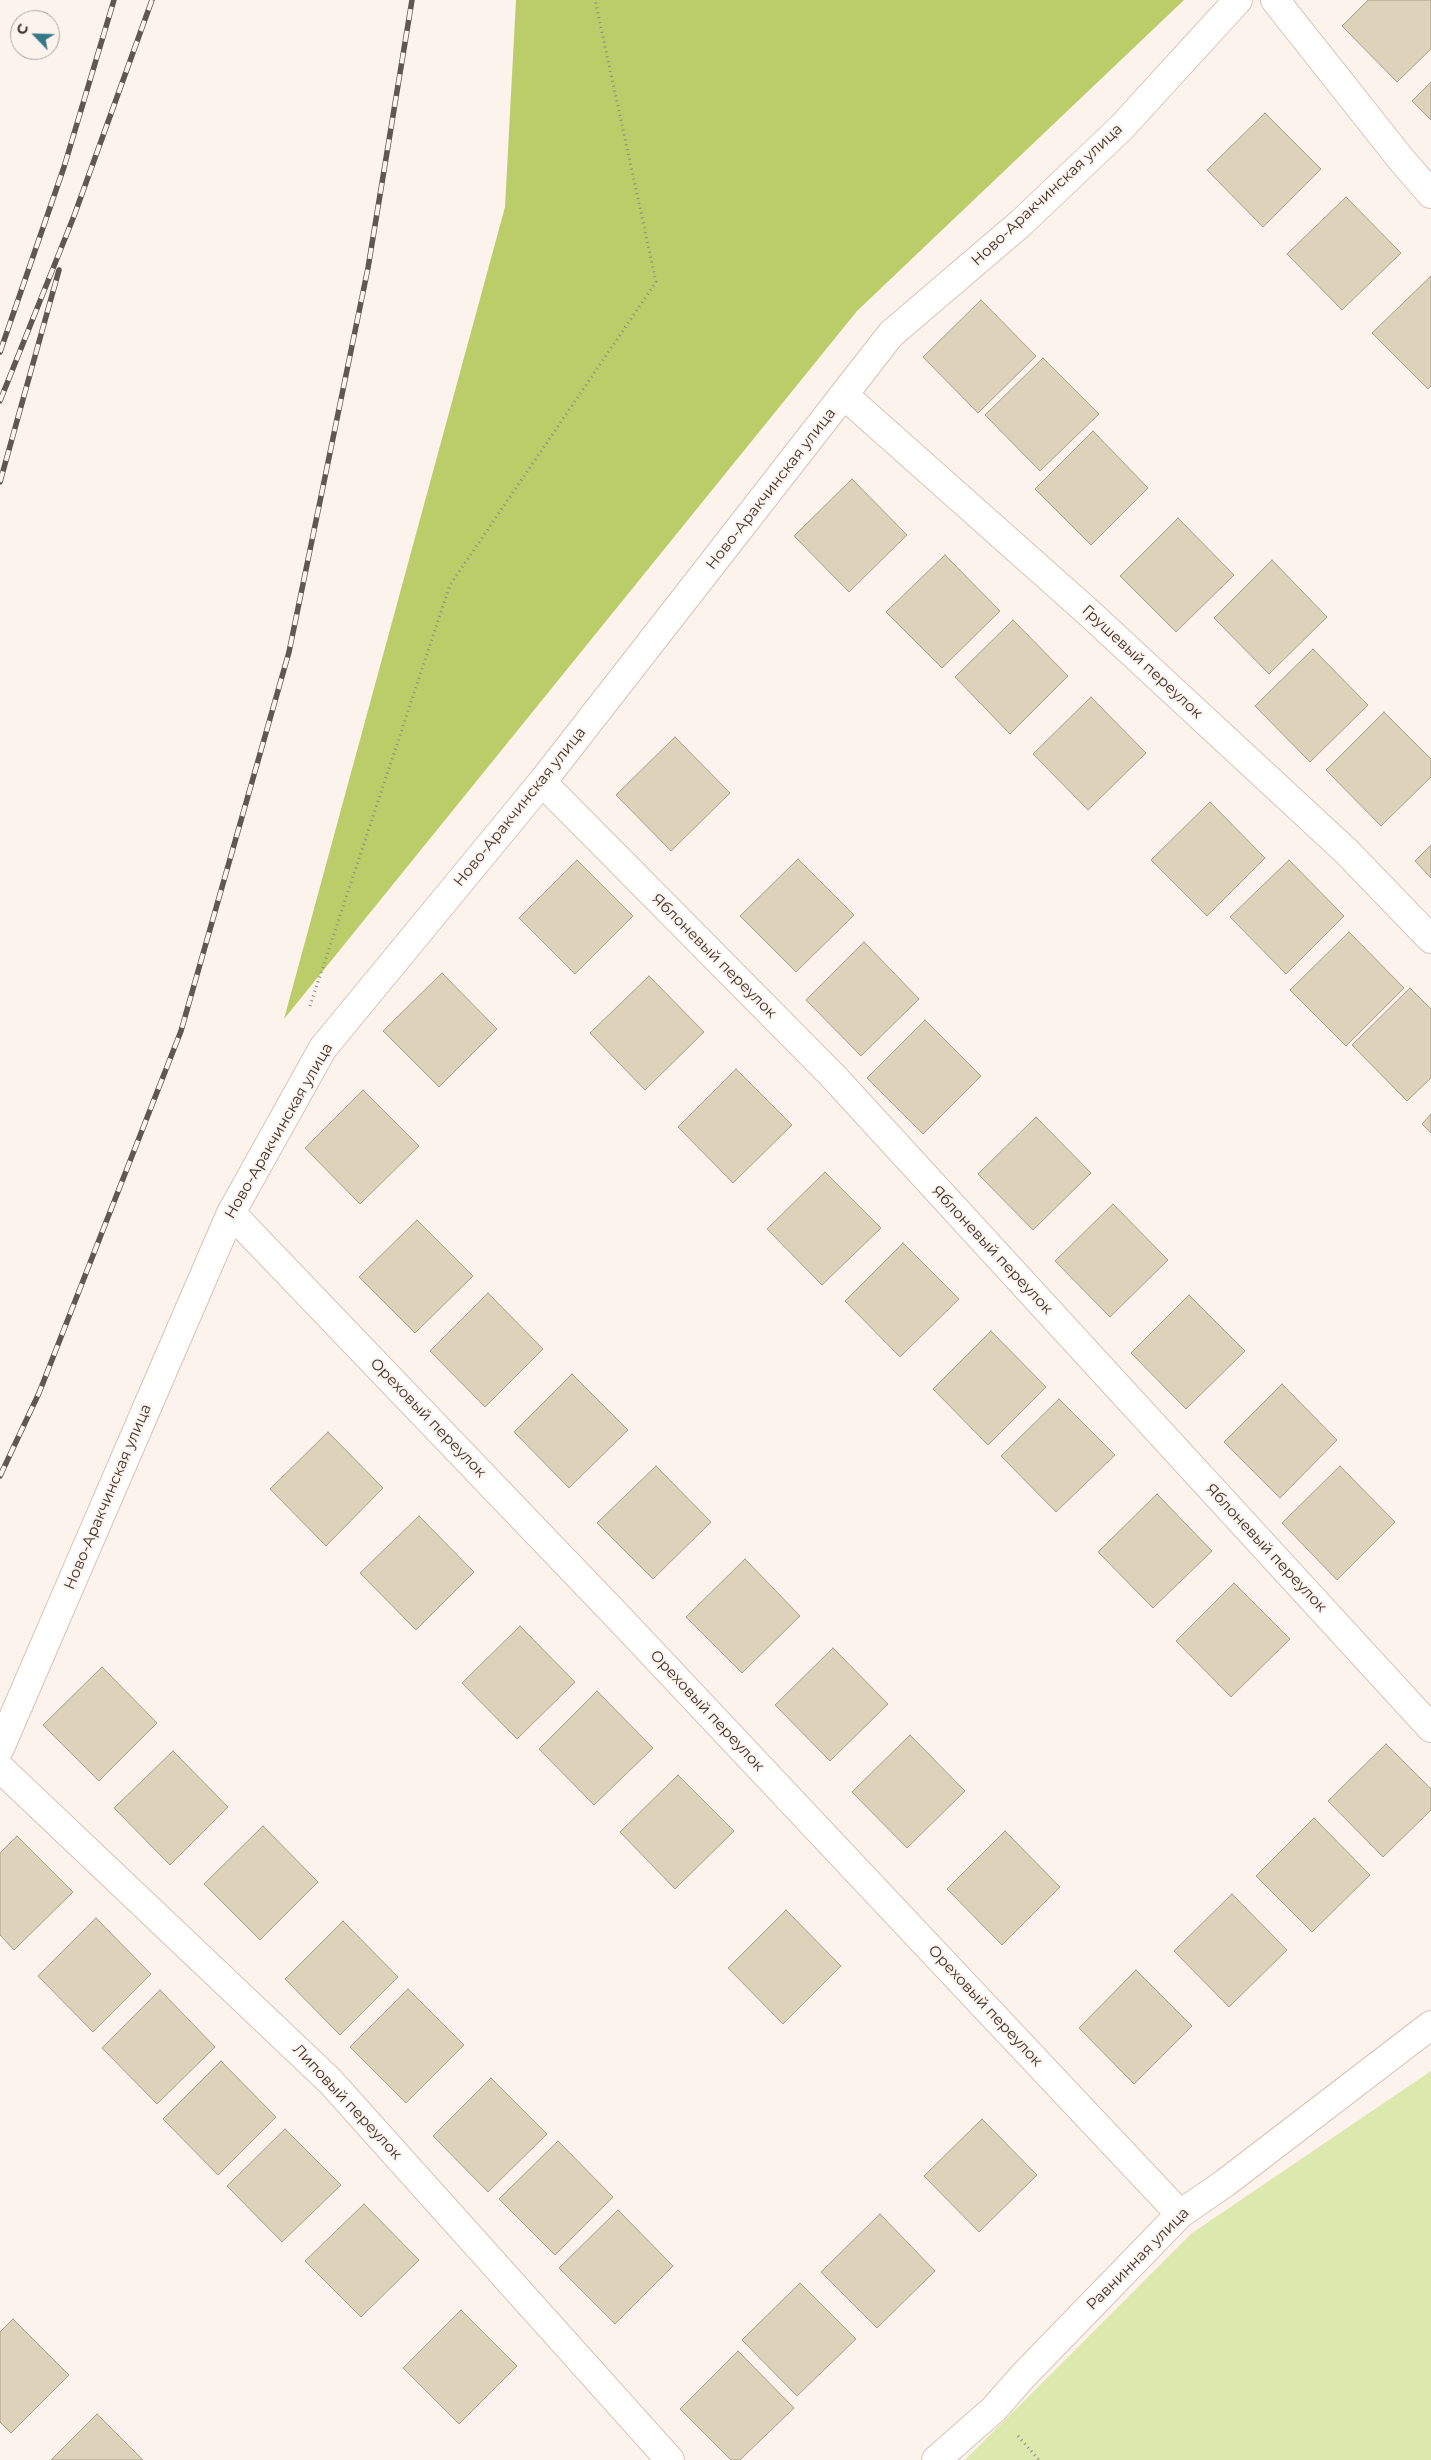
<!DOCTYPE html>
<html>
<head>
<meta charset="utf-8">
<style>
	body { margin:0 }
	#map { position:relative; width:1431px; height:2460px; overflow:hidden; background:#fdf3ed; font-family:Montserrat,sans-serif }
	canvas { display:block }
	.north { position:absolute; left:10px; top:10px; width:50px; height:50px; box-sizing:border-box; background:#fdf3ed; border:1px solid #afa59f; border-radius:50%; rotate:294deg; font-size:14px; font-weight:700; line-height:20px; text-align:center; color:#3b312b }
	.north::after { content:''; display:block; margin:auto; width:18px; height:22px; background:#357888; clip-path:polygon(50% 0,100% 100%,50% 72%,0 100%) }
</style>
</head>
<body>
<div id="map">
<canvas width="1431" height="2460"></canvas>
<div class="north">С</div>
</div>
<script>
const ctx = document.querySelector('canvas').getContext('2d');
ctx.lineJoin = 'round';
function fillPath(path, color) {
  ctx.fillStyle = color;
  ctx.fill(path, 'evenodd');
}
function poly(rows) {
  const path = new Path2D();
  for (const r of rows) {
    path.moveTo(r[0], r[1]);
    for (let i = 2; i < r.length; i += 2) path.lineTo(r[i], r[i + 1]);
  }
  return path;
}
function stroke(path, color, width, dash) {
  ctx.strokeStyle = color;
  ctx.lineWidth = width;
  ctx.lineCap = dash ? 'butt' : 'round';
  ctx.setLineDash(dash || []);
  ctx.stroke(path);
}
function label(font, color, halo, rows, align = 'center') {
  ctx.font = font + ' Montserrat,sans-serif';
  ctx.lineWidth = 4;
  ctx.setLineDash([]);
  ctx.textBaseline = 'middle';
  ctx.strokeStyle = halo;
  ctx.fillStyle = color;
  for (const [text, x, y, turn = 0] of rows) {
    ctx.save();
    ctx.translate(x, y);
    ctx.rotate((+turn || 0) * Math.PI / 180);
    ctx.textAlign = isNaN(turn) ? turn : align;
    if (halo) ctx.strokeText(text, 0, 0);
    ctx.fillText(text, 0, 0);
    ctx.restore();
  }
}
const green = poly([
	[1431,2071,1431,2460,965,2460,1192,2233]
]);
const forest = poly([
	[516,0,1184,0,857,311,284,1019,505,207]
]);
const building = poly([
	[1368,0,1431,0,1431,49,1397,82,1342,26,1368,0],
	[1431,82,1431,120,1412,101,1431,82],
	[1265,113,1321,169,1263,227,1207,170,1265,113],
	[1346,197,1401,253,1342,310,1287,254,1346,197],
	[1431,276,1431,386,1428,389,1372,333,1431,276],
	[981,300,1036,356,978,413,923,357,981,300],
	[1043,358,1099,414,1040,471,985,415,1043,358],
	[1093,431,1148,488,1091,545,1035,489,1093,431],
	[852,479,907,535,849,592,794,536,852,479],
	[1178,518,1234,575,1176,632,1120,576,1178,518],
	[945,555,1000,611,942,668,886,612,945,555],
	[1272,560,1327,617,1269,674,1214,618,1272,560],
	[1013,620,1068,676,1010,734,955,677,1013,620],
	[1313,649,1368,705,1310,762,1255,706,1313,649],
	[1091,697,1146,753,1088,810,1033,754,1091,697],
	[1384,712,1431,759,1431,777,1381,826,1326,770,1384,712],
	[675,737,730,793,671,851,616,795,675,737],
	[1210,802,1265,858,1207,916,1151,860,1210,802],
	[1431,845,1431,878,1415,861,1431,845],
	[798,859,854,915,796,972,740,916,798,859],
	[577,860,633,916,575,974,519,918,577,860],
	[1289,860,1344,916,1286,974,1230,917,1289,860],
	[1349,932,1404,988,1346,1046,1290,990,1349,932],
	[864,942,919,999,861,1056,806,1000,864,942],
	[442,973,497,1029,439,1087,383,1031,442,973],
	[649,976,704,1032,645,1090,590,1033,649,976],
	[1410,988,1431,1009,1431,1078,1407,1101,1352,1045,1410,988],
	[925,1020,981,1076,923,1134,867,1078,925,1020],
	[736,1069,792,1125,733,1183,678,1127,736,1069],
	[363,1090,419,1146,360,1204,305,1148,363,1090],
	[1431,1114,1431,1133,1422,1124,1431,1114],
	[1036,1117,1091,1173,1033,1230,978,1174,1036,1117],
	[825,1172,881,1228,822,1285,767,1229,825,1172],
	[1113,1204,1168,1260,1110,1317,1055,1261,1113,1204],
	[417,1220,473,1276,415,1333,359,1277,417,1220],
	[903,1243,959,1299,900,1357,845,1301,903,1243],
	[488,1293,543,1349,485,1407,430,1351,488,1293],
	[1189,1295,1245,1351,1186,1409,1131,1353,1189,1295],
	[991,1331,1046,1387,988,1445,933,1389,991,1331],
	[572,1374,628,1430,569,1488,514,1432,572,1374],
	[1282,1384,1337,1440,1280,1498,1224,1442,1282,1384],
	[1059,1399,1115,1455,1056,1512,1001,1456,1059,1399],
	[328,1432,383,1488,326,1546,270,1489,328,1432],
	[656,1466,711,1522,653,1579,597,1523,656,1466],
	[1340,1466,1395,1522,1337,1580,1282,1523,1340,1466],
	[1157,1494,1212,1551,1153,1608,1098,1552,1157,1494],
	[419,1516,474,1572,416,1630,360,1573,419,1516],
	[745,1559,800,1616,742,1673,686,1617,745,1559],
	[1234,1583,1290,1639,1231,1697,1176,1641,1234,1583],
	[520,1626,575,1682,517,1739,462,1683,520,1626],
	[833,1648,888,1704,830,1761,775,1705,833,1648],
	[102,1667,157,1723,99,1781,43,1725,102,1667],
	[597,1691,653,1748,594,1805,539,1749,597,1691],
	[910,1735,965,1791,907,1848,852,1792,910,1735],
	[1386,1744,1431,1789,1431,1810,1383,1857,1328,1801,1386,1744],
	[173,1751,228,1807,170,1865,114,1808,173,1751],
	[678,1775,734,1831,675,1889,620,1832,678,1775],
	[1314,1818,1370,1875,1312,1932,1256,1876,1314,1818],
	[263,1826,318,1882,260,1940,204,1884,263,1826],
	[1005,1831,1060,1887,1002,1945,947,1889,1005,1831],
	[17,1836,73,1892,14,1950,0,1935,0,1853,17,1836],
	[1232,1894,1287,1950,1229,2007,1174,1951,1232,1894],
	[786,1910,841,1966,783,2024,728,1968,786,1910],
	[96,1918,151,1974,93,2032,38,1976,96,1918],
	[343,1921,398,1977,340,2035,285,1979,343,1921],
	[1136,1970,1192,2026,1134,2084,1079,2028,1136,1970],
	[408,1989,464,2045,406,2103,350,2047,408,1989],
	[160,1990,215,2047,157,2104,102,2048,160,1990],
	[221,2061,276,2117,218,2175,163,2119,221,2061],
	[491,2078,547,2134,488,2192,433,2136,491,2078],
	[982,2119,1037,2175,979,2232,924,2176,982,2119],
	[285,2129,341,2185,282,2242,227,2186,285,2129],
	[558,2141,613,2197,555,2255,499,2199,558,2141],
	[364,2204,419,2260,361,2317,305,2261,364,2204],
	[618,2210,673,2266,615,2324,559,2268,618,2210],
	[880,2214,935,2271,877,2328,821,2272,880,2214],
	[800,2283,856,2339,797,2396,742,2340,800,2283],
	[461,2310,517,2366,459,2424,403,2368,461,2310],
	[13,2319,69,2375,11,2433,0,2422,0,2332,13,2319],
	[738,2351,794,2408,740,2460,731,2460,680,2409,738,2351],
	[97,2414,143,2460,51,2460,97,2414]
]);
const path = poly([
	[310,1006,450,585,656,282,595,0],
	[1018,2436,1039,2460]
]);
const minor = poly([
	[1275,0,1400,158,1431,194],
	[844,395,1088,612,1346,851,1431,939],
	[542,782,832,1075,1431,1728],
	[231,1213,621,1620,1180,2214],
	[0,1748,231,1213,323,1048,542,782,891,334,1021,223,1122,127,1238,0],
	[0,1768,330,2081,670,2460],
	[936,2460,994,2409,1023,2376,1180,2214,1225,2183,1431,2025]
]);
const rail = poly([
	[0,352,64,167,114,0],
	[0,401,74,216,152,0],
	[0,482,59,270],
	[0,1476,39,1393,181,1031,289,652,368,268,412,0]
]);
const streetNames = [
	["Ново-Аракчинская улица",1047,195,-43],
	["Ново-Аракчинская улица",771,489,-52],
	["Грушевый переулок",1142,662,43],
	["Ново-Аракчинская улица",520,807,-51],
	["Яблоневый переулок",714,956,45],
	["Ново-Аракчинская улица",279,1131,-60],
	["Яблоневый переулок",992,1250,47],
	["Ореховый переулок",428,1418,46],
	["Ново-Аракчинская улица",108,1497,-67],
	["Яблоневый переулок",1266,1548,47],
	["Ореховый переулок",707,1711,47],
	["Ореховый переулок",985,2006,47],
	["Липовый переулок",347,2102,47],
	["Равнинная улица",1138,2259,-45]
];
fillPath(green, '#dbe8ae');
fillPath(forest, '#bacd68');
fillPath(building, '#ddd2ba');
stroke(building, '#a89d86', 1);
stroke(minor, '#dbc2b3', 30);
stroke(path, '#938983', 3, [1, 4]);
stroke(minor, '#fff', 28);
stroke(rail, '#615751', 5.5);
stroke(rail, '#fdf3ed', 4, [11]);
label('15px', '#3b312b', '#fdf3ed', streetNames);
</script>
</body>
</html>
